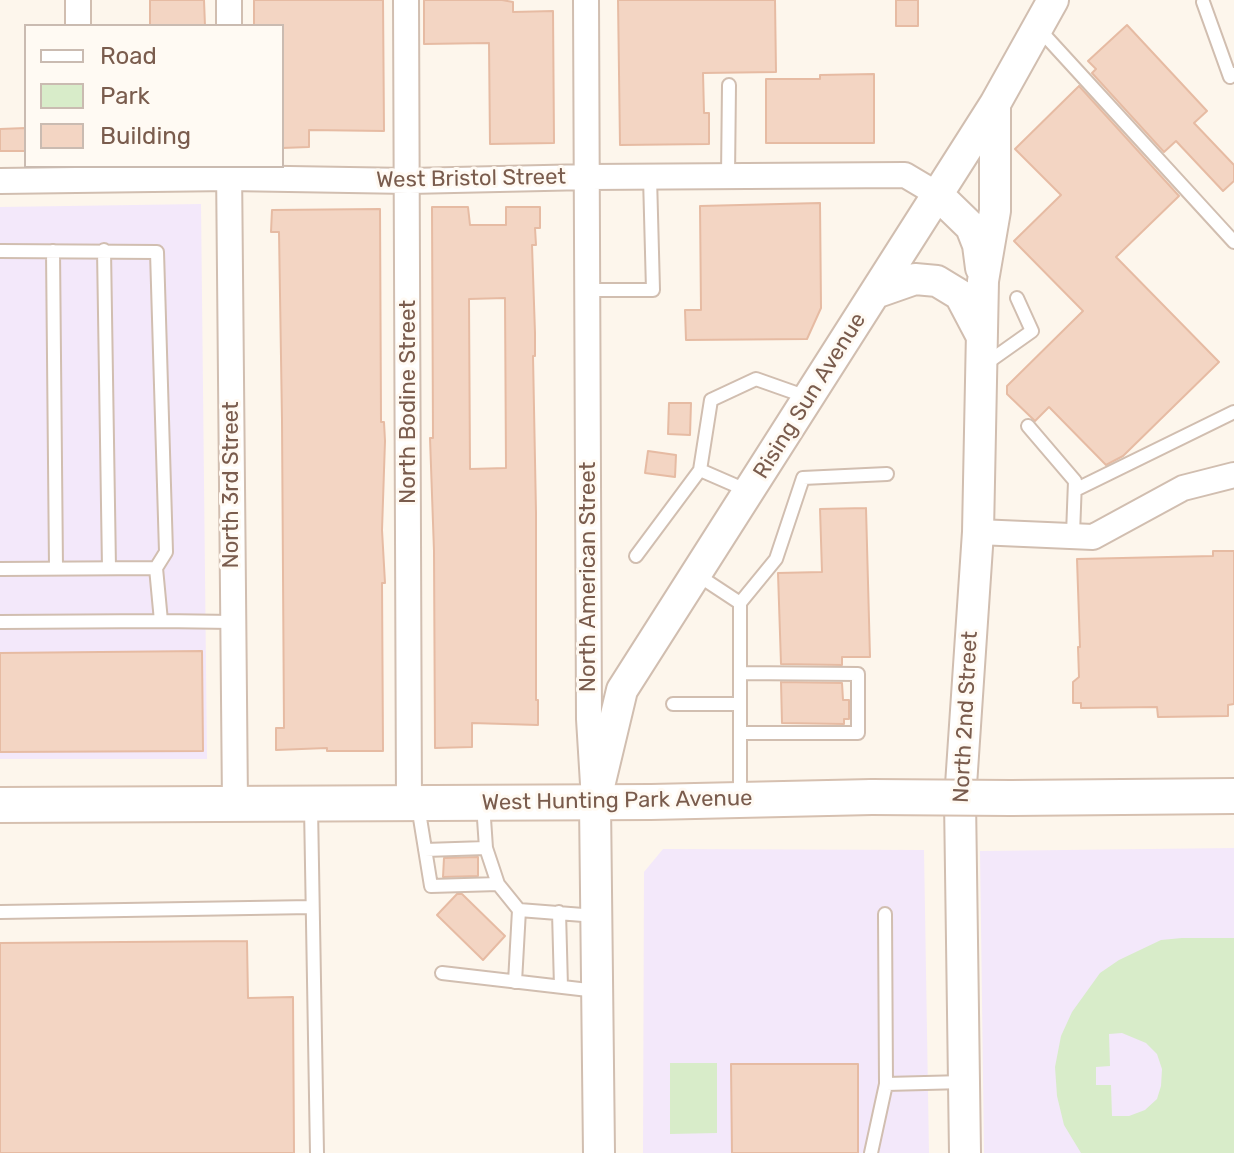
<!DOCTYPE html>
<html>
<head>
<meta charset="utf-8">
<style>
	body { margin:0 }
	#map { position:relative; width:1234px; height:1153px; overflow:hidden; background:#fdf6ec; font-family:Rubik,sans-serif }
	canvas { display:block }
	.legend { position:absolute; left:24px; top:24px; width:260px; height:144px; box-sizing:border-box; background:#fffaf3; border:2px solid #cabbb1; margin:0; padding:10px 14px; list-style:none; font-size:24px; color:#7a5c4d }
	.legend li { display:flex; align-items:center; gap:16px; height:40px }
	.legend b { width:40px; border:2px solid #cabbb1 }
</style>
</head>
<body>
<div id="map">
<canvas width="1234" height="1153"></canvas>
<ul class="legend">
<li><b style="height:10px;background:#fff"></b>Road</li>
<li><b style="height:22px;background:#d8ecc9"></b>Park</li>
<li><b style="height:22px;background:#f3d5c3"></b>Building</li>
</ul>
</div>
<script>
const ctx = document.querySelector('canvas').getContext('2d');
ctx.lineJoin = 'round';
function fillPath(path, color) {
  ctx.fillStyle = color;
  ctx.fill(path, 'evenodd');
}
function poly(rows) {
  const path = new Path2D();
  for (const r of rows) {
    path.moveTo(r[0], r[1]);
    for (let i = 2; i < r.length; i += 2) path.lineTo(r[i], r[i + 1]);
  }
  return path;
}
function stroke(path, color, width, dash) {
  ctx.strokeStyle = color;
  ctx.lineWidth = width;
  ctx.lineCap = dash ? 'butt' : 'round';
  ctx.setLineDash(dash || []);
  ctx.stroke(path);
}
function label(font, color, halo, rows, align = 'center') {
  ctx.font = font + ' Rubik,sans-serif';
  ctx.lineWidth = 6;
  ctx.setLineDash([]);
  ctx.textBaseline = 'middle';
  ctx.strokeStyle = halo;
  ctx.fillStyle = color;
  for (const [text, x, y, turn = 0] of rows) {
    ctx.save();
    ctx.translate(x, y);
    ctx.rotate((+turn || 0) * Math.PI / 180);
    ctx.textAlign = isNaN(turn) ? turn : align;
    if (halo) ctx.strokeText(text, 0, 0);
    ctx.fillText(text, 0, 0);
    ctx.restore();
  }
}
const education = poly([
	[201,204,207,759,0,759,0,207],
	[1234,848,1234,1153,984,1153,980,851],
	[663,849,924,850,929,1153,643,1153,644,872]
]);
const green = poly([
	[1182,938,1234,938,1234,1153,1081,1153,1064,1125,1057,1096,1055,1067,1061,1036,1072,1012,1100,973,1119,960,1161,940],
	[1122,1033,1146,1043,1157,1054,1162,1069,1161,1086,1157,1099,1145,1110,1129,1116,1112,1116,1111,1085,1096,1085,1096,1067,1110,1066,1109,1034],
	[670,1063,717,1063,717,1133,670,1134]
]);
const building = poly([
	[150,0,204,0,205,26,150,26,150,0],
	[254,0,383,0,384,131,309,130,309,147,282,148,282,26,254,26,254,0],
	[424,0,502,0,513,2,513,12,553,11,554,143,490,144,489,43,424,44,424,0],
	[618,0,775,0,776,72,703,73,704,113,709,113,709,144,620,145,618,0],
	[896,0,918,0,918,26,896,26,896,0],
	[1127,25,1207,111,1194,123,1234,165,1234,181,1223,191,1176,141,1164,152,1092,73,1096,69,1088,61,1127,25],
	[874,74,874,143,766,143,766,79,820,79,820,75,874,74],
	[1079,86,1179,196,1116,257,1219,362,1123,456,1106,465,1049,407,1035,421,1007,394,1007,386,1083,311,1014,241,1061,195,1015,149,1079,86],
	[26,128,26,151,0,151,0,129,26,128],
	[820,203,821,308,807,339,686,340,685,310,701,310,700,206,820,203],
	[432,207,468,207,470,225,506,225,506,207,540,207,540,228,535,228,536,245,532,245,535,333,535,356,533,356,536,513,536,700,538,700,538,725,472,723,472,747,435,748,434,551,430,438,433,438,432,207],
	[505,298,506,468,470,469,469,299,505,298],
	[380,209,381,422,384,422,385,441,382,530,385,583,382,583,383,751,327,751,327,748,276,750,276,728,284,728,282,420,279,232,271,232,272,210,380,209],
	[669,403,691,403,690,435,668,434,669,403],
	[648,451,676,455,675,477,645,473,648,451],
	[866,508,870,657,842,657,842,665,781,664,778,573,822,572,820,509,866,508],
	[1213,551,1234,551,1234,704,1228,705,1228,716,1158,717,1157,707,1081,708,1081,703,1073,703,1073,682,1079,677,1078,647,1080,647,1077,559,1213,556,1213,551],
	[202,651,203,751,0,752,0,653,202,651],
	[781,682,842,683,843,700,849,700,849,719,844,719,844,724,782,723,781,682],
	[478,857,478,876,443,877,444,858,478,857],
	[457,894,462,894,505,936,483,960,437,915,457,894],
	[247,941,248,998,293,997,294,1153,0,1153,0,943,247,941],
	[731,1064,858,1064,858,1153,732,1153,731,1064]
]);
const service = poly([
	[1203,2,1230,77,1234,74],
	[1039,29,1234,242],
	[728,176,729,85],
	[104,250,109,568],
	[0,251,157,252,166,552,156,568],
	[53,251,56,568],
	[589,290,653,290,650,177],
	[984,365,1032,331,1017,298],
	[1028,426,1075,481,1073,534],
	[700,470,711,400,756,379,807,397],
	[1075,490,1234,412],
	[636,556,700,470,746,490],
	[0,569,156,568,161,621,233,622],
	[696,574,740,603,740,796],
	[740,603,776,559,803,478,887,474],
	[0,622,161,621],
	[740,673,858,674,858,733,740,733],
	[673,704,740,704],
	[483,804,486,848,498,884,519,910,596,916],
	[418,806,431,886,498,884],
	[311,807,317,1153],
	[425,850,486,848],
	[0,912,312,907],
	[559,912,561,987],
	[885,914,886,1084,964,1082],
	[442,973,597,991],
	[515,982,519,910],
	[871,1153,886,1084]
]);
const minor = poly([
	[78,0,78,26],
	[229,0,229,26],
	[406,0,409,803],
	[586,0,589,719,593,784],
	[229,166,235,804],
	[0,181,229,178,409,181,589,177,905,175,937,194],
	[978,532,1093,537,1183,488,1234,475]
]);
const tertiary = poly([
	[937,194,971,227,978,245,981,268],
	[875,293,915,279,937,281,960,295,980,333],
	[599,1153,595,803,622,690,995,104,1053,0],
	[965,1153,960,800,978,532,983,281,995,211,995,104]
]);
const secondary = poly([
	[1011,798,1234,796],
	[0,805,651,802,872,797]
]);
const secondaryBridge = poly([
	[872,797,1011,798]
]);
const streetNames = [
	["West Bristol Street",471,179,-1],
	["Rising Sun Avenue",810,396,-58],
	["North Bodine Street",409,402,-90],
	["North 3rd Street",232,485,-90],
	["North American Street",589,577,-90],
	["North 2nd Street",966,717,-87],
	["West Hunting Park Avenue",617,801,-1]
];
fillPath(education, '#f3e8fa');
fillPath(green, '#d8ecc9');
fillPath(building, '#f3d5c3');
stroke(building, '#e6bba3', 2);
stroke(service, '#d1beb0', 16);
stroke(minor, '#d1beb0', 28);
stroke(tertiary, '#d1beb0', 34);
stroke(secondary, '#d6c0b0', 38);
stroke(service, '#fff', 12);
stroke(minor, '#fff', 24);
stroke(tertiary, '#fff', 30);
stroke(secondary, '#fff', 34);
stroke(secondaryBridge, '#d6c0b0', 38, []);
stroke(secondaryBridge, '#fff', 34);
label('22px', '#7a5c4d', '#fffaf3', streetNames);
</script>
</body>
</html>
